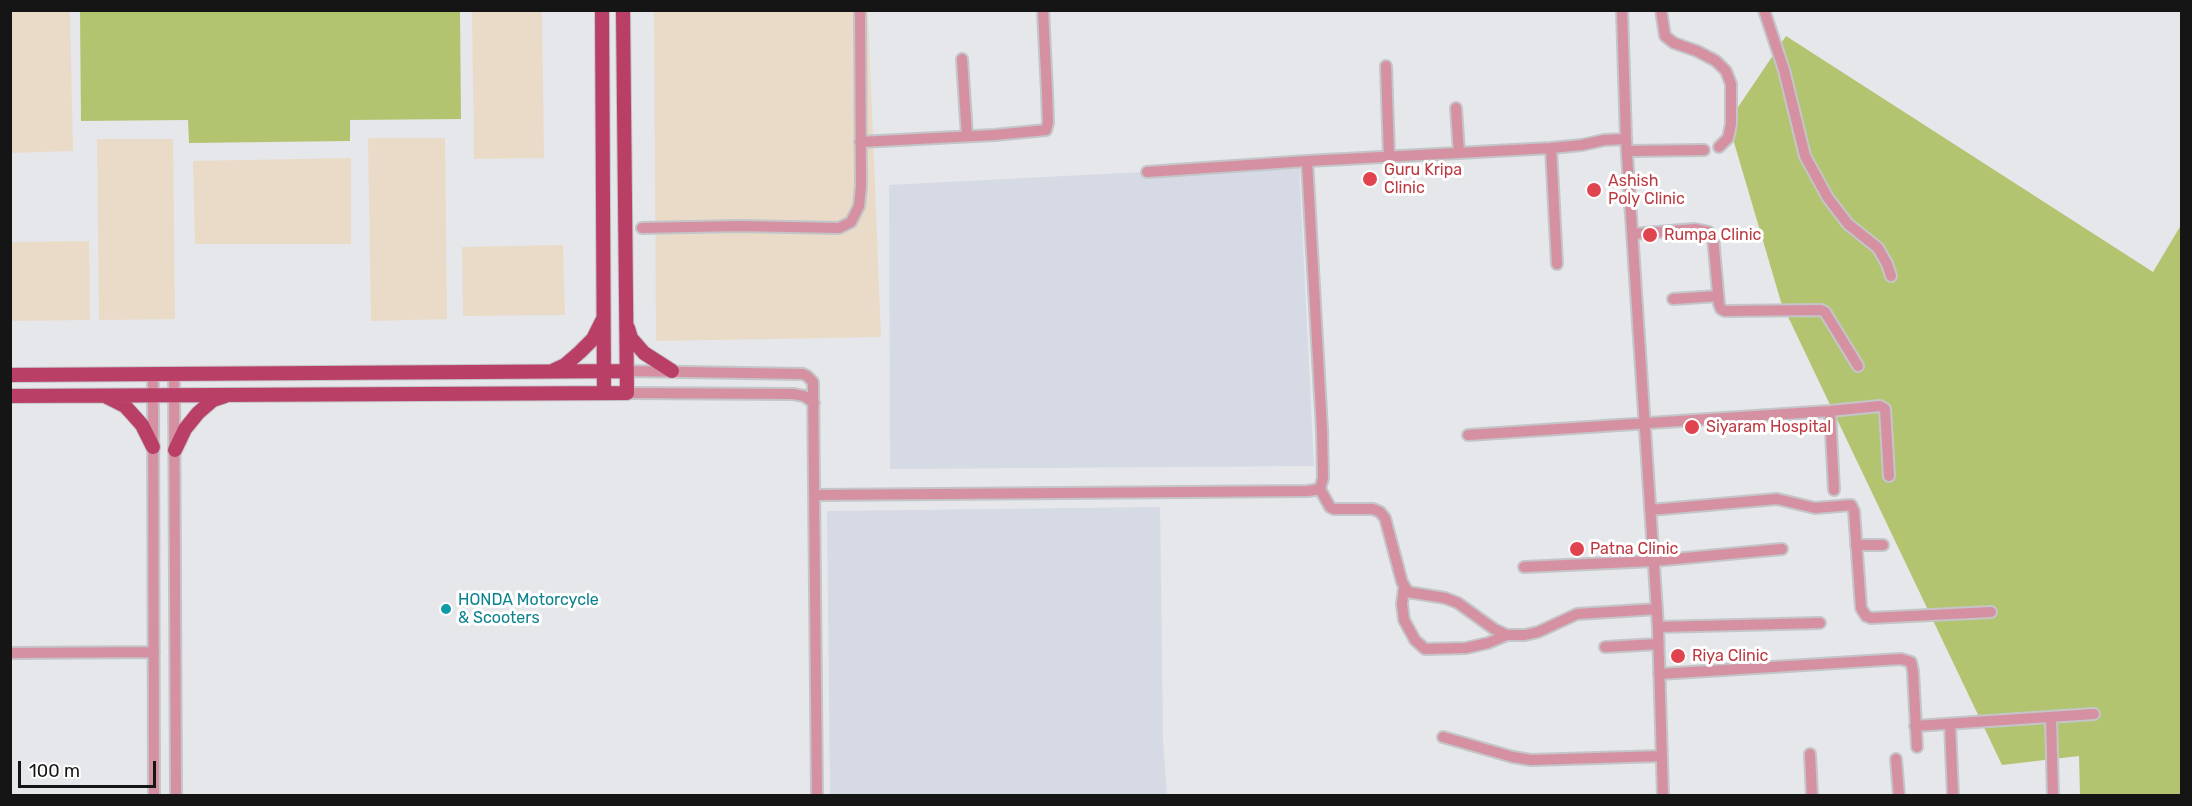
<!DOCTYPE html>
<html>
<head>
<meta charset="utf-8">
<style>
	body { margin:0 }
	#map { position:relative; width:2192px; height:806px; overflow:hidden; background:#e5e7ea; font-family:Rubik,sans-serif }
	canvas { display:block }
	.frame { position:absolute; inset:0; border:12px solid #151516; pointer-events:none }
	.scale { position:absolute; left:18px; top:761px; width:138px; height:27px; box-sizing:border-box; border:3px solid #151516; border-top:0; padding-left:8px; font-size:18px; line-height:21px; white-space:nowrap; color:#151516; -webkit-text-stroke:4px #fff; paint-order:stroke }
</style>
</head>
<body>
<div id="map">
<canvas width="2192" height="806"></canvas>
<div class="frame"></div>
<div class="scale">100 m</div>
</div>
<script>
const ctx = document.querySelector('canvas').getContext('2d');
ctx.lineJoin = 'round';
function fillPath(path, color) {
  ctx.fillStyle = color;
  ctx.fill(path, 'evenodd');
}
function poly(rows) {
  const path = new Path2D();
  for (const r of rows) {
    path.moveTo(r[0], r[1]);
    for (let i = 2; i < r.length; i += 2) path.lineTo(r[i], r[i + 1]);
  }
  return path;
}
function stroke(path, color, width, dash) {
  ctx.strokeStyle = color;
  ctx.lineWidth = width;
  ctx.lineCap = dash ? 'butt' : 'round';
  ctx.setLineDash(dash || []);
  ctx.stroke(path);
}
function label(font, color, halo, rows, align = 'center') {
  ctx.font = font + ' Rubik,sans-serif';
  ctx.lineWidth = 6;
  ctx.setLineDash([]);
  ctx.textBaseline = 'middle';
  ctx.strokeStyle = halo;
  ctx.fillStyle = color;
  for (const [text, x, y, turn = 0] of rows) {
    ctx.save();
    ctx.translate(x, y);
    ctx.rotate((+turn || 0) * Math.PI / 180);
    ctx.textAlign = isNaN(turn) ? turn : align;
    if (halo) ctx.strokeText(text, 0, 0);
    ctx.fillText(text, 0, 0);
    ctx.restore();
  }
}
const commercial = poly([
	[10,11,70,11,73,151,11,153],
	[472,11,542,11,544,158,474,159],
	[654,11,868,11,881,337,656,341],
	[368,138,445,138,447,319,371,321],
	[97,139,173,139,175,319,99,320],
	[351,158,351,244,195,244,193,161],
	[89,241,90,320,11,321,11,242],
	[563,245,565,315,463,316,462,247]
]);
const built = poly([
	[1299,164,1314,466,890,469,889,185],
	[1160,507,1163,741,1167,795,830,795,827,511]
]);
const green = poly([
	[80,11,460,11,461,119,350,120,350,141,189,143,188,120,81,121],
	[1786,36,2153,272,2181,225,2181,795,2080,795,2079,756,2002,765,1781,302,1728,122]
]);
const minor = poly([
	[1622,10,1626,139,1658,627,1663,796],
	[1661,10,1665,36,1674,43,1697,51,1716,61,1726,71,1731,84,1731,124,1728,138,1719,147],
	[1764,10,1784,70,1805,156,1828,198,1848,224,1878,248,1887,264,1891,276],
	[962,59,967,136],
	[1386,66,1389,156],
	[1456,108,1459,153],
	[860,142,994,135,1046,130,1048,123,1047,92,1043,10],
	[1551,148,1557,264],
	[1627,151,1704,150],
	[1147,172,1307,161,1551,148,1582,145,1604,140,1626,139],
	[642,228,738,226,839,228,851,222,859,206,861,186,860,10],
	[1633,234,1695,229,1709,232,1713,237,1719,304,1721,309,1725,311,1821,310,1825,312,1858,366],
	[1673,299,1718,296],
	[627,371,803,374,807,376,813,382,817,796],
	[153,373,154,796],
	[174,373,176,796],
	[627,393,793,394,804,396,814,403],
	[1830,411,1834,490],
	[1468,435,1830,411,1880,406,1885,409,1889,476],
	[1320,489,1330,507,1334,509,1373,509,1380,512,1385,518,1402,582,1408,592,1445,598,1458,603,1494,629,1507,635,1525,635,1538,632,1577,614,1657,609],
	[815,495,1308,491,1320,489,1323,478,1322,430,1307,161],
	[1650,510,1777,499,1815,508,1851,505,1854,511,1861,608,1866,616,1871,618,1991,612],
	[1856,545,1883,545],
	[1524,567,1653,561,1782,549],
	[1404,588,1402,604,1404,620,1415,640,1425,649,1466,648,1488,643,1507,635],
	[1658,627,1820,623],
	[1605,647,1658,644],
	[10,653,154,652],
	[1659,674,1901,659,1911,662,1913,671,1917,747],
	[2051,717,2053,796],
	[1950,724,1953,796],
	[1915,726,2094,714],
	[1443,737,1513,757,1531,760,1662,756],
	[1810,754,1812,796],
	[1896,759,1899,796]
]);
const major = poly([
	[602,10,604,393],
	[628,328,631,338,644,353,672,371],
	[554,370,565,365,580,352,593,339,602,321],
	[10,375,627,371],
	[10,396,627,393,623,10],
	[107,397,125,406,134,416,142,425,153,447],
	[175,450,185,429,198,413,213,400,225,396]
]);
const markers = [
	[1370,179,8,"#e0444e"],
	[1594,190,8,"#e0444e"],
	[1650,235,8,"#e0444e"],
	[1692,427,8,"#e0444e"],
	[1577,549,8,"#e0444e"],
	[446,609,6,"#0f9aa8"],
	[1678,656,8,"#e0444e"]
];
const healthNames = [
	["Guru Kripa",1384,170],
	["Clinic",1384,188],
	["Ashish",1608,181],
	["Poly Clinic",1608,199],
	["Rumpa Clinic",1664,235],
	["Siyaram Hospital",1706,427],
	["Patna Clinic",1590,549],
	["Riya Clinic",1692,656]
];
const cultureNames = [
	["HONDA Motorcycle",458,600],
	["& Scooters",458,618]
];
fillPath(commercial, '#e9dbc8');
fillPath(built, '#d5dae4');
fillPath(green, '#b3c471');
stroke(minor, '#c4c5c8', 14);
stroke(major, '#c4c5c8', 16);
stroke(minor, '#d591a1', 10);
stroke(major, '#ba3f67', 14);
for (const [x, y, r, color] of markers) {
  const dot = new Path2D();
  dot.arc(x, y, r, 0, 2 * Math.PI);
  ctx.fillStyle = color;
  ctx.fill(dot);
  stroke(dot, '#fff', 2);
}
label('16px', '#be3a42', '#fff', healthNames, 'left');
label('16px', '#0d838f', '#fff', cultureNames, 'left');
</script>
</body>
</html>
